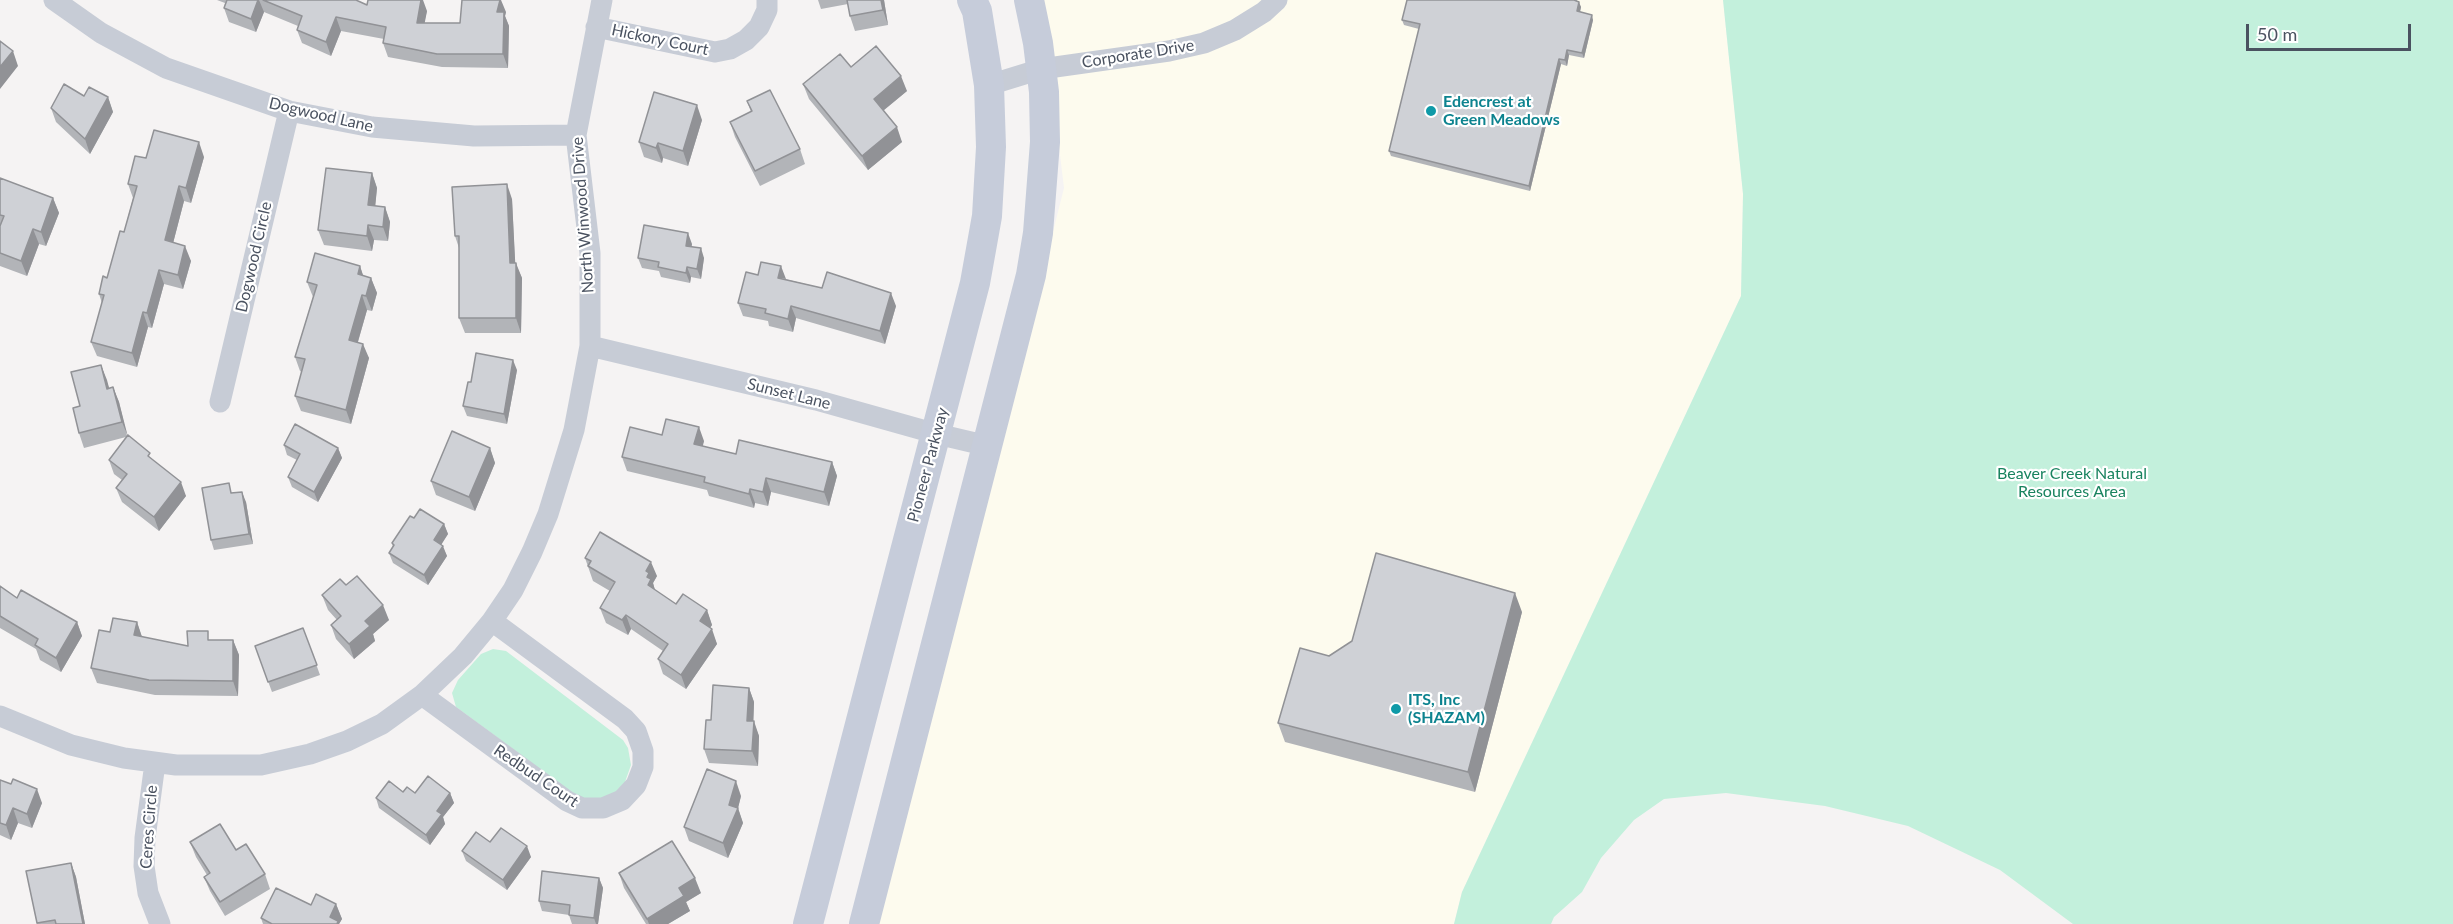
<!DOCTYPE html>
<html>
<head>
<meta charset="utf-8">
<style>
	body { margin:0 }
	#map { position:relative; width:2453px; height:924px; overflow:hidden; background:#f5f3f3; font-family:Lato,sans-serif }
	canvas { display:block }
	.scale { position:absolute; left:2246px; top:24px; width:165px; height:27px; box-sizing:border-box; border:3px solid #4a5260; border-top:0; padding-left:8px; font-size:18px; line-height:21px; white-space:nowrap; color:#4a5260; -webkit-text-stroke:4px #fff; paint-order:stroke }
</style>
</head>
<body>
<div id="map">
<canvas width="2453" height="924"></canvas>
<div class="scale">50 m</div>
</div>
<script>
const ctx = document.querySelector('canvas').getContext('2d');
ctx.lineJoin = 'round';
function fillPath(path, color) {
  ctx.fillStyle = color;
  ctx.fill(path, 'evenodd');
}
function poly(rows) {
  const path = new Path2D();
  for (const r of rows) {
    path.moveTo(r[0], r[1]);
    for (let i = 2; i < r.length; i += 2) path.lineTo(r[i], r[i + 1]);
  }
  return path;
}
function stroke(path, color, width, dash) {
  ctx.strokeStyle = color;
  ctx.lineWidth = width;
  ctx.lineCap = dash ? 'butt' : 'round';
  ctx.setLineDash(dash || []);
  ctx.stroke(path);
}
function label(font, color, halo, rows, align = 'center') {
  ctx.font = font + ' Lato,sans-serif';
  ctx.lineWidth = 4.5;
  ctx.setLineDash([]);
  ctx.textBaseline = 'middle';
  ctx.strokeStyle = halo;
  ctx.fillStyle = color;
  for (const [text, x, y, turn = 0] of rows) {
    ctx.save();
    ctx.translate(x, y);
    ctx.rotate((+turn || 0) * Math.PI / 180);
    ctx.textAlign = isNaN(turn) ? turn : align;
    if (halo) ctx.strokeText(text, 0, 0);
    ctx.fillText(text, 0, 0);
    ctx.restore();
  }
}
const commercial = poly([
	[1035,0,1723,0,1743,194,1741,296,1462,892,1454,924,864,924,923,750,1064,188,1045,31]
]);
const green = poly([
	[1723,0,2453,0,2453,924,2073,924,2000,870,1908,826,1825,806,1726,793,1664,799,1634,820,1601,858,1582,892,1554,917,1551,924,1454,924,1462,892,1741,296,1743,194],
	[493,649,506,651,623,740,628,748,631,765,625,782,613,795,596,800,578,797,456,707,452,693,458,680,481,654]
]);
const street = poly([
	[54,0,101,33,166,68,289,111,372,127,474,136,576,135],
	[596,27,715,52,730,49,746,40,759,27,767,10,767,0],
	[989,85,1041,69,1169,51,1204,43,1235,30,1264,12,1277,0],
	[590,346,816,400,937,434,988,446],
	[220,402,289,111],
	[422,695,567,801,582,808,603,808,622,800,636,785,643,767,643,751,636,731,625,719,492,621],
	[0,716,71,745,124,758,176,765,261,765,310,754,347,741,382,724,422,695,463,656,492,621,513,590,532,552,548,514,574,430,590,346,590,253,576,135,602,0],
	[155,763,145,838,144,866,148,893,160,924]
]);
const secondary = poly([
	[808,924,975,283,987,216,991,147,989,85,977,11,972,0],
	[864,924,1031,275,1038,233,1045,142,1044,92,1038,43,1029,0]
]);
const wall = poly([
	[217,0,356,0,367,5,427,11,424,23,460,23,506,12,505,16,509,26,508,68,442,67,388,57,383,43,384,39,341,31,331,56,302,43,297,30,298,26,264,12,256,32,229,22,224,8,225,3],
	[818,0,884,0,888,25,855,31,850,16,848,4,821,9],
	[1407,0,1577,0,1577,1,1581,7,1580,12,1593,20,1584,58,1569,55,1567,66,1561,64,1530,191,1391,156,1389,151,1419,29,1404,25,1402,20],
	[851,67,907,91,883,111,902,142,868,170,809,99,803,84],
	[84,96,108,97,113,112,90,154,56,122,51,108],
	[747,101,800,149,805,164,760,186,735,137,730,122,751,112],
	[702,120,688,166,663,158,662,163,644,157,639,142],
	[204,157,191,203,184,201,173,243,191,261,183,289,164,284,152,328,148,327,137,367,97,356,91,342,102,303,99,294,107,278,124,232,133,198,128,184,146,158],
	[372,173,377,188,375,206,385,207,390,222,388,241,374,240,372,251,324,245,318,230],
	[0,178,53,198,59,213,46,246,39,244,27,276,0,266],
	[512,199,515,263,522,278,521,333,465,333,459,318,459,248,455,236],
	[692,244,691,247,704,258,701,279,691,277,690,283,661,277,659,271,642,268,638,258],
	[360,266,363,276,371,278,377,293,372,311,367,310,358,342,369,358,351,424,301,411,295,396,302,372,300,371,295,357,313,297,307,282],
	[758,275,785,279,896,306,885,344,796,318,793,332,769,326,768,321,743,316,738,303],
	[101,365,109,388,113,387,119,402,127,436,153,460,186,496,159,531,122,502,116,488,122,480,114,474,109,460,126,437,84,448,79,433,80,406],
	[517,370,507,424,467,416,463,406,471,382],
	[662,435,704,441,702,446,736,454,832,462,837,476,829,506,771,492,768,506,755,503,754,508,709,496,707,490,627,471,622,457],
	[284,445,338,448,342,458,318,502,292,487,288,477,297,460,287,455],
	[490,448,495,463,475,511,436,495,431,481],
	[233,493,246,502,253,544,214,550,211,540],
	[414,518,444,524,448,534,441,544,447,556,428,585,393,563,389,553,393,547,392,543],
	[585,558,657,576,653,583,655,590,676,604,707,610,712,625,710,628,717,644,686,689,663,674,658,659,663,651,631,629,628,635,606,623,600,608,610,591,593,581],
	[346,585,389,620,373,634,375,641,354,659,336,639,331,625,337,620,328,610,322,595],
	[0,586,17,598,77,622,82,636,61,672,40,660,36,649,0,628],
	[1522,612,1475,792,1285,742,1278,723,1329,656,1352,641],
	[137,622,142,637,188,646,211,640,233,640,239,655,238,696,155,695,97,683,91,668,110,632],
	[303,628,320,675,272,692,255,646],
	[749,688,754,702,753,721,759,736,758,766,709,763,704,749,711,720],
	[0,780,42,803,32,828,18,823,11,840,0,835],
	[403,792,415,793,450,793,454,803,443,817,445,824,430,845,379,808,376,798],
	[741,796,738,808,743,823,728,858,689,841,684,827],
	[190,842,236,850,265,874,270,889,225,916,210,891,204,877,207,875,196,857],
	[490,842,531,857,507,890,466,861,462,851],
	[71,863,76,877,85,924,37,924,26,871],
	[619,873,701,893,686,902,690,911,668,924,646,924,624,888],
	[599,878,603,888,598,924,572,924,569,915,542,911,539,901],
	[336,904,342,919,339,924,263,924,261,918,311,905]
]);
const shadedWall = poly([
	[258,0,259,0,264,12,256,32,251,19],
	[421,0,423,0,427,11,422,37,417,23],
	[500,0,501,0,506,12,505,16,509,26,508,68,503,54,497,12],
	[881,0,884,0,888,25,883,10],
	[1579,2,1581,7,1579,16,1577,11],
	[1592,15,1593,20,1584,58,1582,53],
	[336,17,341,31,331,56,326,42],
	[1567,50,1569,55,1567,66,1565,60],
	[13,51,18,66,0,89,0,67],
	[1559,59,1561,64,1530,191,1529,186],
	[901,76,907,91,879,114,874,99],
	[108,97,113,112,90,154,85,139],
	[697,105,702,120,688,166,683,151],
	[897,127,902,142,868,170,862,156],
	[199,142,204,157,191,203,186,188],
	[658,143,663,158,662,163,656,148],
	[372,173,377,188,374,219,368,205],
	[507,184,512,199,516,278,510,263],
	[179,186,184,201,170,255,165,240],
	[53,198,59,213,46,246,41,232],
	[385,207,390,222,388,241,383,227],
	[368,225,374,240,372,251,367,236],
	[33,229,39,244,27,276,21,261],
	[688,233,692,244,690,256,686,246],
	[185,246,191,261,183,289,178,275],
	[701,248,704,258,701,279,697,269],
	[516,263,522,278,521,333,516,318],
	[360,266,365,281,358,274],
	[781,266,786,279,778,278],
	[687,267,691,277,690,283,686,273],
	[159,270,164,284,152,328,147,313],
	[371,278,377,293,372,311,366,296],
	[891,293,896,306,885,344,880,331],
	[362,295,367,310,354,355,349,340],
	[791,306,796,318,793,332,788,319],
	[143,312,148,327,137,367,132,353],
	[363,344,369,358,351,424,346,410],
	[513,360,517,370,507,424,504,414],
	[101,365,107,380,113,403,107,389],
	[113,387,119,402,128,437,122,422],
	[699,427,704,441,700,458,694,444],
	[338,448,342,458,318,502,314,492],
	[490,448,495,463,475,511,469,497],
	[832,462,837,476,829,506,824,492],
	[766,478,771,492,768,506,763,492],
	[181,482,186,496,159,531,154,517],
	[750,489,755,503,754,508,749,494],
	[242,492,246,502,253,544,249,534],
	[444,524,448,534,438,550,434,540],
	[443,546,447,556,428,585,424,575],
	[651,562,657,576,653,583,656,594,648,585,646,571],
	[1515,593,1522,612,1475,792,1468,772],
	[383,605,389,620,373,634,375,641,354,659,349,644,365,621],
	[707,610,712,625,705,635,700,621],
	[626,615,631,629,628,635,622,620],
	[77,622,82,636,61,672,56,658],
	[137,622,142,637,134,635],
	[712,629,717,644,686,689,681,675],
	[233,640,239,655,238,696,233,681],
	[749,688,754,702,753,736,747,721],
	[754,721,759,736,758,766,752,751],
	[736,781,741,796,738,808,743,823,728,858,723,843,729,805],
	[37,789,42,803,32,828,27,814],
	[450,793,454,803,443,817,445,824,430,845,426,835,437,811],
	[13,808,18,823,11,840,6,825],
	[527,846,531,857,507,890,503,880],
	[71,863,76,877,85,924,83,924],
	[599,878,603,888,598,924,596,924,594,918],
	[695,878,701,893,686,902,690,911,668,924,649,924,647,919,679,888],
	[336,904,342,919,339,924,332,924,330,917]
]);
const building = poly([
	[227,0,258,0,251,19,224,8,227,0],
	[263,0,356,0,367,5,368,0,421,0,417,23,460,23,462,0,500,0,497,12,504,12,503,54,437,54,383,43,386,27,336,17,326,42,297,30,302,16,263,0],
	[847,0,881,0,883,10,850,16,847,0],
	[1407,0,1574,0,1579,2,1577,11,1592,15,1582,53,1567,50,1565,60,1559,59,1529,186,1389,151,1420,24,1402,20,1407,0],
	[0,41,13,51,0,67,0,41],
	[876,46,901,76,874,99,897,127,862,156,803,84,840,54,851,67,876,46],
	[64,84,84,96,89,87,108,97,85,139,51,108,64,84],
	[770,90,800,149,755,171,730,122,752,111,747,101,770,90],
	[654,92,697,105,683,151,658,143,656,148,639,142,654,92],
	[154,130,199,142,186,188,179,186,165,240,185,246,178,275,159,270,147,313,143,312,132,353,91,342,104,295,99,294,103,276,107,278,120,231,124,232,137,186,128,184,135,156,146,158,154,130],
	[326,168,372,173,368,205,385,207,383,227,368,225,367,236,318,230,326,168],
	[0,178,53,198,41,232,33,229,21,261,0,253,0,226,4,216,0,215,0,178],
	[507,184,510,263,516,263,516,318,459,318,459,236,455,236,452,187,507,184],
	[644,225,688,233,686,246,701,248,697,269,687,267,686,273,658,267,659,262,638,258,644,225],
	[315,253,360,266,358,274,371,278,366,296,362,295,349,340,363,344,346,410,295,396,305,359,295,357,317,285,307,282,315,253],
	[761,262,781,266,778,278,822,288,827,272,891,293,880,331,791,306,788,319,765,313,766,309,738,303,746,272,758,275,761,262],
	[476,353,513,360,504,414,463,406,468,382,471,382,476,353],
	[101,365,107,389,113,387,122,422,79,433,73,408,80,406,71,372,101,365],
	[666,419,699,427,694,444,736,454,739,440,832,462,824,492,766,478,763,492,750,489,749,494,704,482,705,477,622,457,630,427,662,435,666,419],
	[295,424,338,448,314,492,288,477,300,454,284,445,295,424],
	[452,431,490,448,469,497,431,481,452,431],
	[128,435,150,453,148,456,181,482,154,517,116,488,127,474,109,460,128,435],
	[229,483,231,493,242,492,249,534,211,540,202,488,229,483],
	[420,509,444,524,434,540,443,546,424,575,389,553,394,545,392,543,410,516,414,518,420,509],
	[600,532,651,562,646,571,649,573,647,577,651,579,648,585,676,604,683,594,707,610,700,621,712,629,681,675,658,659,668,644,626,615,622,620,600,608,615,582,588,566,591,561,585,558,600,532],
	[1376,553,1515,593,1468,772,1278,723,1300,648,1329,656,1352,641,1376,553],
	[357,576,383,605,365,621,370,626,349,644,331,625,341,616,322,595,340,579,346,585,357,576],
	[0,586,17,598,21,590,77,622,56,658,35,645,38,639,0,616,0,586],
	[113,618,137,622,134,635,188,646,187,631,208,631,208,640,233,640,233,681,149,680,91,668,99,630,110,632,113,618],
	[303,628,317,665,268,682,255,646,303,628],
	[713,685,749,688,747,721,754,721,752,751,704,749,706,720,711,720,713,685],
	[707,769,736,781,729,805,738,808,723,843,684,827,707,769],
	[428,776,450,793,437,811,442,814,426,835,376,798,389,781,403,792,407,787,415,793,428,776],
	[13,779,37,789,27,814,13,808,6,825,0,823,0,780,11,784,13,779],
	[220,824,236,850,246,844,265,874,220,902,204,877,210,873,190,842,220,824],
	[501,828,527,846,503,880,462,851,476,832,490,842,501,828],
	[672,841,695,878,679,888,684,896,647,919,619,873,672,841],
	[71,863,83,924,56,924,55,920,37,923,26,871,71,863],
	[542,871,599,878,594,918,569,915,570,905,539,901,542,871],
	[276,888,311,905,316,894,336,904,330,917,338,921,337,924,272,924,261,918,276,888]
]);
const markers = [
	[1431,111,6,"#0f9aa8"],
	[1396,709,6,"#0f9aa8"]
];
const streetNames = [
	["Hickory Court",660,40,12],
	["Corporate Drive",1138,54,-9],
	["Dogwood Lane",321,115,13],
	["North Winwood Drive",583,215,-94],
	["Dogwood Circle",254,257,-77],
	["Sunset Lane",789,394,14],
	["Pioneer Parkway",928,465,-75],
	["Redbud Court",536,776,34],
	["Ceres Circle",149,827,-86]
];
const cultureNames = [
	["Edencrest at",1443,102],
	["Green Meadows",1443,120],
	["ITS, Inc",1408,700],
	["(SHAZAM)",1408,718]
];
const parkNames = [
	["Beaver Creek Natural",2072,474],
	["Resources Area",2072,492]
];
fillPath(commercial, '#fdfbee');
fillPath(green, '#c3f0dc');
stroke(street, '#c7ccd6', 21);
stroke(secondary, '#c6ccda', 30);
fillPath(wall, '#b2b4b8');
fillPath(shadedWall, '#919296');
fillPath(building, '#cfd1d6');
stroke(building, '#919296', 1.5);
for (const [x, y, r, color] of markers) {
  const dot = new Path2D();
  dot.arc(x, y, r, 0, 2 * Math.PI);
  ctx.fillStyle = color;
  ctx.fill(dot);
  stroke(dot, '#fff', 2);
}
label('16px', '#4a5260', '#fff', streetNames);
label('bold 16px', '#0d838f', '#fff', cultureNames, 'left');
label('16px', '#19835f', '#fff', parkNames);
</script>
</body>
</html>
